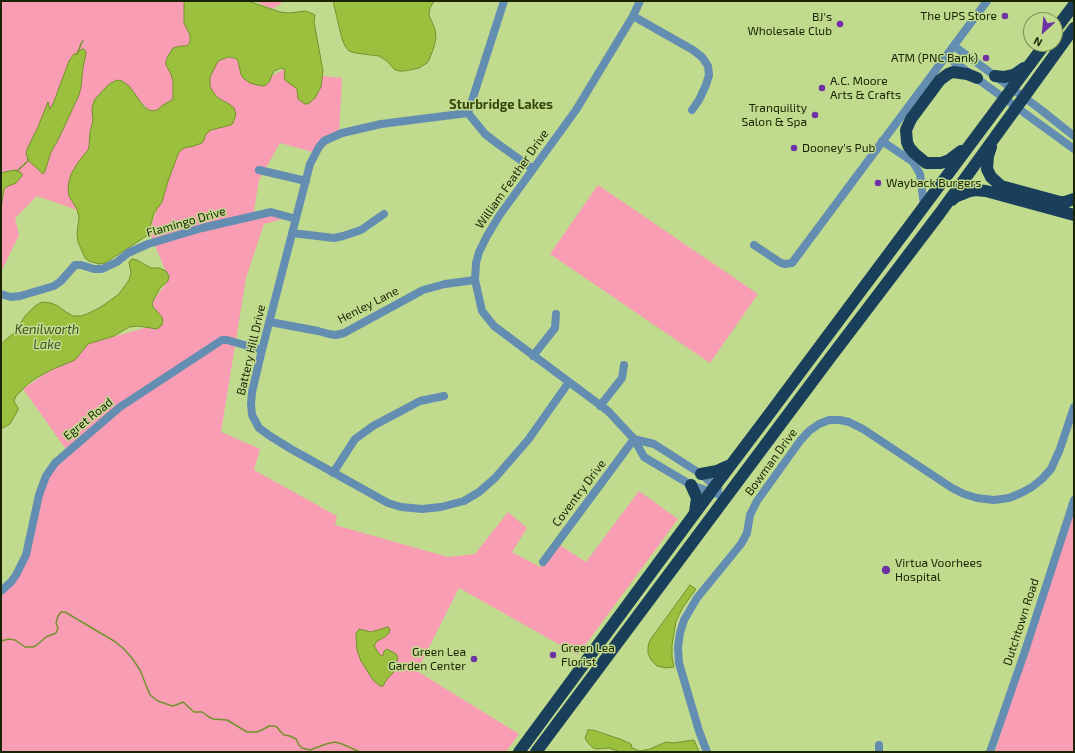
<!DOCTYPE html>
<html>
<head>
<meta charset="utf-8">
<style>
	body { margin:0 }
	#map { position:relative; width:1075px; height:753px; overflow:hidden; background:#c1db8e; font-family:"Exo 2",sans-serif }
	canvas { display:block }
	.frame { position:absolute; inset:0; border:2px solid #1a2304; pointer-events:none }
	.north { position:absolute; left:1023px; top:12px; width:40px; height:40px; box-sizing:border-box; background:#c1db8e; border:1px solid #7e9157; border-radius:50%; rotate:207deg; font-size:11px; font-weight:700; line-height:16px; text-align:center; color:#1a2304 }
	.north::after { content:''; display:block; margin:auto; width:14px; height:18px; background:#6e31a6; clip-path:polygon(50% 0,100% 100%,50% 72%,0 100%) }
</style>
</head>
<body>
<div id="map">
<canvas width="1075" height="753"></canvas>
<div class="frame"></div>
<div class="north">N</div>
</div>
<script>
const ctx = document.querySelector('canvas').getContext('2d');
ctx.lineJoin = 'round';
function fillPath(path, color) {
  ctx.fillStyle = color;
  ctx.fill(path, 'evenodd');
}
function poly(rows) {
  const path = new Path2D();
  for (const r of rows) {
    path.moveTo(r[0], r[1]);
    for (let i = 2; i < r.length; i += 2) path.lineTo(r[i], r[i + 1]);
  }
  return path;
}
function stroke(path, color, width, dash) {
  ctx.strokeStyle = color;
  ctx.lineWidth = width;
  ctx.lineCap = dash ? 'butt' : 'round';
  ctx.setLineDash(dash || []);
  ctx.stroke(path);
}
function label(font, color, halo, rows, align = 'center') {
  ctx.font = font + ' "Exo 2",sans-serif';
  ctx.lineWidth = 3;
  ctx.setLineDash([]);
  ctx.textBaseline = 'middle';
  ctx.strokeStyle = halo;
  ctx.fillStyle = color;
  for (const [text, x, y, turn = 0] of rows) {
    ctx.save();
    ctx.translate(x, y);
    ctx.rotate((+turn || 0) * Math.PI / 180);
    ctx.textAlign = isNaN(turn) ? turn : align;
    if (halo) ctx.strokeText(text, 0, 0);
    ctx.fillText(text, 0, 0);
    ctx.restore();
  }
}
const green = poly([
	[1,1,185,1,190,42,223,58,235,58,256,85,284,69,305,104,323,76,342,78,339,135,316,153,280,143,259,180,254,211,283,219,264,224,246,278,221,432,260,449,254,470,337,516,335,525,448,557,475,554,508,512,527,528,512,552,540,567,558,544,586,562,639,491,678,519,578,655,459,588,417,671,519,734,506,752,1,752,1,592,15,580,47,473,68,452,23,389,88,344,162,323,152,303,169,279,149,231,178,153,149,110,118,80,95,99,89,149,69,181,77,210,37,196,15,218,19,235,2,270,1,271],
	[255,1,285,1,272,9],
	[598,185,758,294,710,363,550,254],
	[1074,498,1074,752,995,752,1062,537]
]);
const water = poly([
	[184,1,248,1,280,12,289,13,306,11,313,14,315,15,314,22,323,71,321,87,315,98,308,104,305,104,298,99,297,89,285,80,284,77,285,71,284,69,281,68,274,71,269,82,266,85,262,86,250,83,243,78,241,74,238,61,235,58,228,57,218,61,210,77,210,86,213,92,218,98,229,104,234,108,236,114,233,123,231,125,211,130,206,134,204,140,202,143,194,146,184,148,179,152,168,181,162,202,154,213,148,234,145,237,105,263,99,264,89,261,85,258,78,242,77,234,79,217,77,209,69,196,68,188,69,182,71,174,79,161,88,150,89,147,90,132,93,120,92,109,93,104,95,99,107,86,111,83,117,80,122,81,129,86,135,94,144,107,149,110,153,111,157,110,163,105,172,100,173,97,173,81,171,74,166,65,166,61,168,56,173,48,181,46,187,46,190,42,190,35,184,23,184,1],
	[333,1,434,1,430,8,429,15,435,29,436,38,434,47,429,60,427,63,419,68,405,71,400,71,395,70,387,61,379,56,355,53,349,51,345,46,342,39,333,1],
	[82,49,85,50,86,54,83,67,81,87,79,95,59,138,51,152,45,171,43,174,27,159,28,157,26,155,27,149,38,127,48,102,50,109,53,104,69,61,74,54,76,54,82,49],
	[14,170,20,172,22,174,22,176,16,183,8,186,4,189,1,208,1,173,14,170],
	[132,259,137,260,151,268,159,268,166,271,169,276,168,281,160,288,152,303,153,307,162,317,163,320,162,325,157,329,138,326,129,327,114,336,88,344,75,360,53,369,36,378,28,384,16,396,14,401,18,408,18,410,10,424,1,429,1,344,15,332,25,316,35,306,42,302,51,303,58,306,66,312,73,316,81,316,87,314,101,307,119,294,129,280,131,273,129,262,132,259],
	[690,585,696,589,683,607,676,621,672,646,672,657,674,667,666,668,657,666,651,660,648,653,648,646,650,640,690,585],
	[388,627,390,629,389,633,385,637,377,641,374,646,380,655,383,656,384,651,387,649,396,654,398,659,394,665,393,673,387,679,383,686,380,686,373,680,361,661,357,650,356,638,356,634,359,629,371,632,388,627],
	[588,730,593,730,620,739,631,744,632,748,640,751,650,749,666,742,673,743,694,740,699,752,621,752,609,748,597,749,593,748,588,743,585,738,588,730]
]);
const stream = poly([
	[77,54,82,42,83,41],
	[17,171,29,160],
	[1,641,9,639,15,640,25,647,33,647,37,645,46,637,56,633,58,628,56,623,58,616,61,612,65,612,114,641,123,648,132,658,140,670,150,695,158,701,172,706,176,705,183,702,194,712,202,712,209,717,213,719,227,720,247,732,257,732,262,730,269,726,274,726,277,727,280,731,284,735,290,736,296,739,299,745,302,748,310,750,326,744,335,742,342,744,360,752]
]);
const minor = poly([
	[504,1,468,113,485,134,498,144,533,169],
	[640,1,633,16,576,110,499,216,487,236,479,252,476,263,475,280,482,311,494,326,608,411,634,439,644,457,691,485,726,497],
	[633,16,693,50,702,57,708,66,709,75,706,85,699,100,692,110],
	[954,46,1040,109,1074,136],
	[946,56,1074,149],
	[468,113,381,124,342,133,324,141,319,147,310,164,262,350,252,392,251,404,252,415,259,428,270,436,291,449,388,503,401,507,422,509,441,507,464,501,479,492,495,478,528,440,569,382],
	[882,141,913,162,920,174,924,206],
	[259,170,306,181],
	[292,233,334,238,343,236,361,230,384,214],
	[754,245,781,263,785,264,792,263,987,1],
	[1,294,11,297,20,296,54,286,61,281,75,265,81,265,94,269,102,269,117,262,128,253,148,244,202,228,271,212,296,219],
	[270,322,318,331,329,334,336,335,344,333,423,290,445,284,475,280],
	[533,356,555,328,556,314],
	[600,406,622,378,624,365],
	[634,439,654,444,701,474,718,489],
	[333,473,355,439,362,434,373,426,420,401,444,396],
	[543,562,634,439],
	[1,591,11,582,16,575,26,555,39,495,46,476,55,463,120,407,222,340,227,340,262,350],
	[879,745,879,752],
	[707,752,699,731,679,663,678,647,680,633,684,620,697,598,741,544,747,533,750,515,757,501,800,441,809,431,819,424,829,420,840,420,849,422,863,429,952,488,964,494,977,498,994,500,1009,498,1021,493,1032,487,1042,479,1051,469,1060,449,1074,407],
	[990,752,1025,651,1074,500]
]);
const highway = poly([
	[1055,30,1074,5],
	[995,76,1004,77,1014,75,1024,68],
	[991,147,988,156,987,169,991,177,1001,186,1060,202,1065,202,1074,199],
	[961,151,949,160,941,163,926,163,914,153,909,147,907,142,906,130,911,119,940,80,948,74,953,72,967,74,977,78],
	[952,200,955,197,970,191,975,190,986,191,1074,215],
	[701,474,717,471,728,466],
	[691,485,697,498,695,512],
	[519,752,715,486,767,417,1045,44],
	[536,752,830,358,940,213,1074,28]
]);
const markers = [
	[1005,16,4,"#6e31a6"],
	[840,24,4,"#6e31a6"],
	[986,58,4,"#6e31a6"],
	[822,88,4,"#6e31a6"],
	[815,115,4,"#6e31a6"],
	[794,148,4,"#6e31a6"],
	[878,183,4,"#6e31a6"],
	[886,570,5,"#6e31a6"],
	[553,655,4,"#6e31a6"],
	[474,659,4,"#6e31a6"]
];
const poiNames = [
	["The UPS Store",997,16],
	["BJ's",832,17],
	["Wholesale Club",832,31],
	["ATM (PNC Bank)",978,58],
	["A.C. Moore",830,81,"left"],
	["Arts & Crafts",830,95,"left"],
	["Tranquility",807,108],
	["Salon & Spa",807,122],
	["Dooney's Pub",802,148,"left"],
	["Wayback Burgers",886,183,"left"],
	["Virtua Voorhees",895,563,"left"],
	["Hospital",895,577,"left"],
	["Green Lea",561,648,"left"],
	["Florist",561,662,"left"],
	["Green Lea",466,652],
	["Garden Center",466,666]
];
const streetNames = [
	["William Feather Drive",512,179,-55],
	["Flamingo Drive",186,222,-16],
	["Henley Lane",368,305,-27],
	["Battery Hill Drive",251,350,-77],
	["Egret Road",88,419,-39],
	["Bowman Drive",771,462,-54],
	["Coventry Drive",579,493,-53],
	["Dutchtown Road",1021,622,-72]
];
const neighbourhoodNames = [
	["Sturbridge Lakes",501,105]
];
const waterNames = [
	["Kenilworth",47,330],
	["Lake",47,345]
];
fillPath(green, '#f89db3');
fillPath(water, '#9bc03e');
stroke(water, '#74912d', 1);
stroke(stream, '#74912d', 1.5);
stroke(minor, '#638eb1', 8);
stroke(highway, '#1a3f5a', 12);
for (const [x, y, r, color] of markers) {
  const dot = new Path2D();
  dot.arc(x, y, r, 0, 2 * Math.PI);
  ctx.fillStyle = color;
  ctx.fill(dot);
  stroke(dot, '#c1db8e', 1.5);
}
label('12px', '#1a2304', '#c1db8e', poiNames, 'right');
label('12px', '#1a2304', '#c1db8e', streetNames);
label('bold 13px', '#39490d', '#c1db8e', neighbourhoodNames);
label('italic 13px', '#41511f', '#c1db8e', waterNames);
</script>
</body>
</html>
